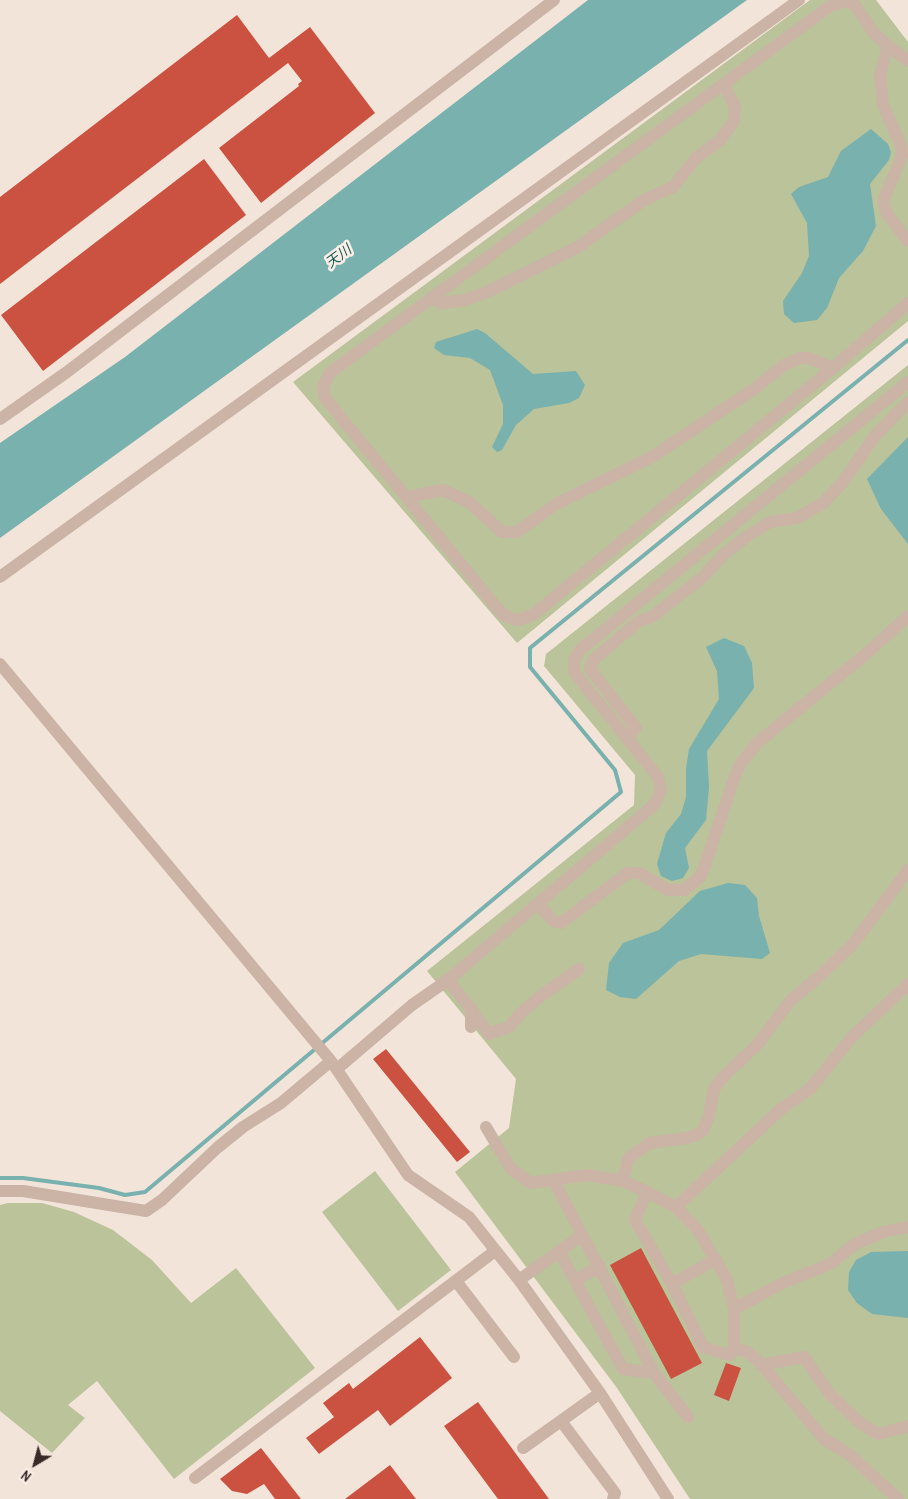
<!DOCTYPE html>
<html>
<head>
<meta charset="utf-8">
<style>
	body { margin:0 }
	#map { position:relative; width:908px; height:1499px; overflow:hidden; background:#f3e4da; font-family:"Archivo Narrow",sans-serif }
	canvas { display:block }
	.north { position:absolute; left:10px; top:1439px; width:50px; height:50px; -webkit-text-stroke:4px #faefe7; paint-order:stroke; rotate:217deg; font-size:14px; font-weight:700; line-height:20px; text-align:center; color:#372a27 }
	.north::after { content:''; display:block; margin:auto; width:18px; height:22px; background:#372a27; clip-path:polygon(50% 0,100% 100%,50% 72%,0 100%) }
</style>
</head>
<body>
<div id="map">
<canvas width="908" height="1499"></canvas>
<div class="north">N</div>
</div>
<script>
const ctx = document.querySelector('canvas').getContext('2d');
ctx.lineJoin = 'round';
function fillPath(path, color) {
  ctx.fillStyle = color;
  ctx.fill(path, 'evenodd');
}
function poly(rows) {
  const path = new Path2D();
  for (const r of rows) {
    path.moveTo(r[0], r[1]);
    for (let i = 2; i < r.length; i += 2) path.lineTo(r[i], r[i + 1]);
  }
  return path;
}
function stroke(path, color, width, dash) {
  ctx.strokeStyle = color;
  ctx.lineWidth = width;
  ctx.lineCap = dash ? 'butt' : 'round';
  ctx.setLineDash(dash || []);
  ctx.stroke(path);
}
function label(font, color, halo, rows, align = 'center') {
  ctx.font = font + ' "Archivo Narrow","Noto Sans JP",sans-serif';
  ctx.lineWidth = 5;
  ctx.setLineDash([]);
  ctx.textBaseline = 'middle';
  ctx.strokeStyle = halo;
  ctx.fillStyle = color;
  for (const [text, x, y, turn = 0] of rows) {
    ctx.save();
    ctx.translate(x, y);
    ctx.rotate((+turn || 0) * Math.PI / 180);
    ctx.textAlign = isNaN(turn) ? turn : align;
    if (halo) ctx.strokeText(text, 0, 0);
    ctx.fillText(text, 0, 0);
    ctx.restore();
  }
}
const green = poly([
	[810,0,876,0,908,42,908,321,517,643,293,382],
	[908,365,908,1499,690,1499,617,1388,455,1172,509,1128,516,1079,427,971,634,805,635,775,544,666,546,654],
	[375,1171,451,1270,398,1311,322,1212],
	[8,1203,42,1203,74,1212,113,1230,152,1260,191,1303,236,1268,315,1368,174,1479,97,1381,68,1405,85,1418,52,1453,0,1411,0,1205]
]);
const water = poly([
	[588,0,747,0,0,538,0,443,125,357],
	[871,129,888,144,891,152,889,160,870,184,876,226,863,251,839,278,827,308,817,320,794,323,784,314,783,301,802,273,809,256,807,223,791,194,799,187,828,177,841,151],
	[477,329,485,333,533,374,576,371,585,385,579,398,569,403,534,409,516,425,502,450,497,452,492,447,503,424,503,405,490,370,470,358,444,355,434,348,436,342],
	[908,437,908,544,881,509,867,479],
	[724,638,744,646,752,663,754,688,707,751,709,787,706,820,685,848,689,868,683,878,672,881,661,876,657,864,666,833,681,814,686,797,686,769,689,749,719,699,717,671,706,647],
	[728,883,745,885,757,898,759,916,770,953,762,959,701,954,679,961,636,999,620,997,606,990,609,963,623,943,659,930,700,891],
	[908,1251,908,1318,872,1314,857,1303,848,1290,849,1272,856,1260,871,1252]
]);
const stream = poly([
	[0,1178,23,1178,99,1188,125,1195,145,1192,621,792,615,770,530,667,530,648,908,340]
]);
const building = poly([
	[237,15,269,58,310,27,375,113,261,203,219,148,299,86,298,84,302,81,288,63,0,284,0,197],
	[204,159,246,215,43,371,1,315],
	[386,1049,470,1152,457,1162,373,1059],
	[641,1248,702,1363,671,1379,610,1265],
	[420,1337,452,1378,390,1426,378,1410,319,1454,306,1438,334,1417,323,1403,349,1383,353,1389],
	[726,1363,741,1368,729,1401,714,1395],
	[478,1402,549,1499,498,1499,444,1426],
	[261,1448,301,1499,275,1499,264,1484,247,1494,232,1491,220,1479],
	[390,1465,416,1499,345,1499]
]);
const minor = poly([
	[888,46,880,75,883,105,901,146,902,156,883,201,887,214,908,241],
	[908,61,888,46,873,32,855,5,845,1,830,6,339,366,329,374,323,387,325,398,498,609,507,617,518,620,533,615,833,368,908,303],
	[431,298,442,303,465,300,489,291,578,247,644,200,673,187,696,158,720,140,734,121,735,107,724,84],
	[0,419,67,372,554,0],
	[407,497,443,490,469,502,502,532,517,532,556,504,652,457,754,389,784,365,800,358,809,358,833,368],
	[0,577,799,0],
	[0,664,331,1061,408,1175,469,1217,519,1280,600,1393,668,1499],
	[627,738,636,728,590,669,593,660,639,621,652,617,703,577,724,554,749,535,770,522,797,518,823,503,843,482,874,437,908,402],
	[539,904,553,921,561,923,628,873,639,873,668,890,684,890,700,877,704,868,735,776,741,763,750,752,757,743,866,654,908,616],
	[448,980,654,805,661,791,658,777,574,672,574,660,580,650,908,382],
	[471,1009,489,1034,509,1027,521,1013,537,999,579,969],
	[337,1069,412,1005,448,980,471,1009,471,1027],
	[486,1127,511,1169,531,1183,587,1175,623,1181,647,1192,676,1207,698,1230,727,1280,734,1309,734,1348,730,1355,703,1347,672,1284,635,1220,647,1192],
	[554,1181,654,1373,688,1417],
	[623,1181,628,1159,649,1143,687,1138,696,1135,703,1131,709,1116,714,1089,722,1078,757,1045,791,1000,819,977,853,944,908,870],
	[0,1191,23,1191,146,1211,162,1200,217,1148,243,1127,281,1103,331,1061],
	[676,1207,781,1109,810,1089,852,1037,908,984],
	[560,1253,623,1369,654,1373],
	[519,1280,582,1235],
	[456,1281,514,1357],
	[575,1281,600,1266],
	[672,1284,716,1259],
	[734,1309,785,1282,830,1264,855,1244,883,1232,908,1227],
	[734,1348,748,1352,762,1365,824,1439,849,1454,898,1499],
	[762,1365,804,1357,829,1393,860,1423,878,1434,908,1426],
	[561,1421,615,1493,613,1499],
	[523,1448,600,1393],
	[195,1478,495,1251]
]);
const waterNames = [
	["天川",339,257,-37]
];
fillPath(green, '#bac39a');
fillPath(water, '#78b1ad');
stroke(stream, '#78b1ad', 4);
fillPath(building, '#cb5240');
stroke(minor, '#cbb3a6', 12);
label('italic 14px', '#1b5b57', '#faefe7', waterNames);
</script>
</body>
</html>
